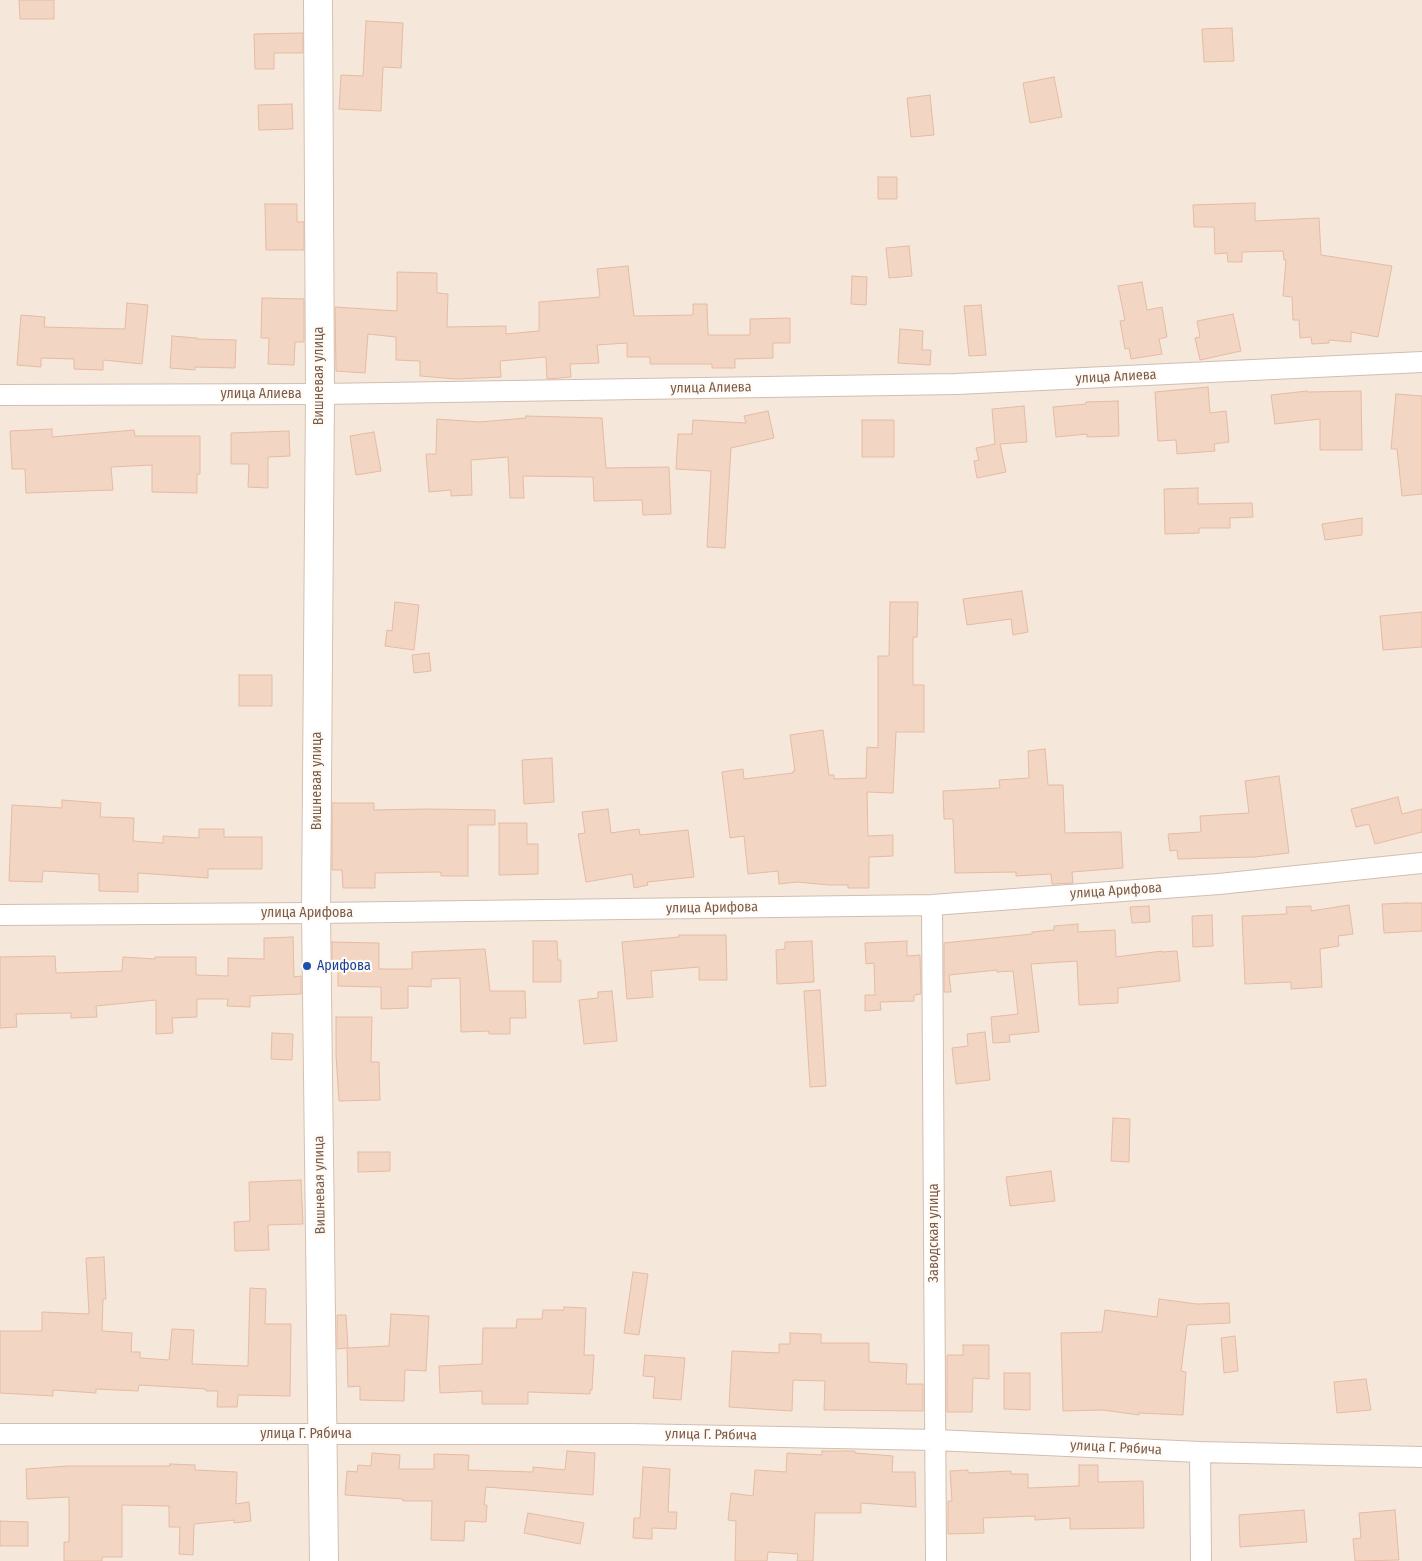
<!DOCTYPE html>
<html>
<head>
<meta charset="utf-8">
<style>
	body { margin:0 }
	canvas { display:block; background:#fdf6ec }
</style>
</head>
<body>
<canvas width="1422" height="1561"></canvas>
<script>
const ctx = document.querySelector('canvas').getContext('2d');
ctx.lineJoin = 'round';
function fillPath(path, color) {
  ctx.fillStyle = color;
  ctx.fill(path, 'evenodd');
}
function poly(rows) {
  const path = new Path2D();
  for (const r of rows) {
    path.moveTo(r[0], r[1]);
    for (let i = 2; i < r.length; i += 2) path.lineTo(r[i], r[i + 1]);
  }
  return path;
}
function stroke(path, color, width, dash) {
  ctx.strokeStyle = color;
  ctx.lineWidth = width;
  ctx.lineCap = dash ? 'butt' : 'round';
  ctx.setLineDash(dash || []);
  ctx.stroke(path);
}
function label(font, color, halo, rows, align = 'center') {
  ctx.font = font + ' "Fira Sans Condensed",sans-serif';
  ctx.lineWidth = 4.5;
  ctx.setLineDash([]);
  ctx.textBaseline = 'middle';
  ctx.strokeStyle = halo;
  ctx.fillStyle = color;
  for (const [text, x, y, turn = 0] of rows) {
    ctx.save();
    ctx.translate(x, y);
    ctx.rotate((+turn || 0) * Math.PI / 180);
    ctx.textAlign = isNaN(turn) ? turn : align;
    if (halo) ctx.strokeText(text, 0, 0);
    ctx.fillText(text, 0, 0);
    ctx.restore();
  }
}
const residential = poly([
	[0,0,1422,0,1422,1561,0,1561]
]);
const building = poly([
	[19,0,54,0,54,19,20,19,19,0],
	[366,21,403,23,401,68,383,67,381,111,339,109,341,75,363,76,366,21],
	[1232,28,1234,61,1204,62,1202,29,1232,28],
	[303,33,303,53,274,53,274,69,255,69,254,34,303,33],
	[1054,77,1062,117,1030,123,1023,83,1054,77],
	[930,95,934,135,911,137,907,98,930,95],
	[292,104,293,129,259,130,258,105,292,104],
	[878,177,897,177,897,199,878,199,878,177],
	[1255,203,1255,221,1319,218,1321,255,1392,266,1378,337,1351,332,1351,342,1329,340,1329,343,1312,344,1311,337,1300,338,1299,320,1293,320,1292,297,1283,296,1286,260,1284,260,1283,251,1242,252,1242,262,1228,262,1227,253,1215,254,1214,227,1194,227,1193,205,1255,203],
	[265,204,297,204,297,222,304,222,304,250,266,250,265,204],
	[909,246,912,276,889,278,886,248,909,246],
	[628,266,634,316,693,315,693,304,707,304,708,335,750,335,750,319,790,318,790,343,773,343,773,358,735,359,735,368,712,368,712,364,650,364,650,357,627,357,627,343,597,345,599,363,570,364,571,377,547,379,546,357,500,361,501,377,456,379,420,376,420,361,396,360,396,337,368,334,365,373,336,371,335,307,397,311,397,272,437,273,437,293,448,294,447,327,506,326,506,334,539,331,539,302,600,297,597,269,628,266],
	[852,276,867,277,866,305,851,304,852,276],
	[1142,282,1147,310,1162,307,1167,337,1159,339,1162,354,1131,359,1129,348,1125,349,1120,321,1125,320,1118,286,1142,282],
	[262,298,304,299,304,342,295,342,294,365,268,364,269,338,261,338,262,298],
	[127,303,148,305,142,364,103,360,103,370,74,369,74,359,41,358,41,367,17,365,21,315,45,317,44,327,125,329,127,303],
	[981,305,986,355,969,356,964,306,981,305],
	[1233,314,1241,351,1200,360,1195,338,1200,337,1197,321,1233,314],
	[900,329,923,331,922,350,931,350,930,365,898,363,900,329],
	[172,336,197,338,197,339,236,340,235,368,195,367,195,370,170,368,172,336],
	[1208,387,1210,413,1226,411,1229,442,1214,444,1215,451,1177,454,1176,440,1158,441,1155,392,1208,387],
	[1307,391,1307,392,1361,391,1362,450,1320,450,1320,419,1275,424,1271,395,1307,391],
	[1396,394,1422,396,1422,494,1402,496,1397,449,1391,449,1396,394],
	[1118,401,1119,436,1087,437,1087,434,1056,437,1053,407,1086,404,1086,402,1118,401],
	[1024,406,1027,442,1000,444,1006,472,977,478,974,461,979,460,976,448,995,444,992,409,1024,406],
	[768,411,774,438,731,448,725,548,707,547,711,471,676,469,678,434,692,434,693,420,746,423,744,416,768,411],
	[526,416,602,418,606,468,669,467,671,514,643,515,642,500,594,501,593,477,523,476,524,498,510,498,508,457,471,460,472,495,451,496,451,490,429,492,426,454,436,454,437,419,479,422,526,418,526,416],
	[862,420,894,420,894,457,862,457,862,420],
	[52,429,52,437,134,430,135,436,200,436,200,474,197,474,197,493,152,492,152,465,111,467,113,490,26,493,25,469,12,469,10,431,52,429],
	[289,431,290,456,268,457,268,488,248,487,249,464,231,464,231,433,289,431],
	[374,432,381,471,356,475,350,436,374,432],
	[1198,488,1198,504,1252,503,1253,517,1230,518,1230,528,1199,528,1199,533,1165,534,1164,489,1198,488],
	[1362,518,1362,535,1325,540,1322,524,1362,518],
	[1022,591,1028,632,1013,635,1011,619,967,625,963,599,1022,591],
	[395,602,419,605,414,650,385,646,387,630,392,631,395,602],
	[890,602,918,602,917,637,913,637,913,685,924,685,924,732,896,732,893,793,867,792,868,836,893,835,893,856,869,857,869,888,848,888,848,885,829,885,797,882,779,884,778,871,748,874,744,836,730,838,722,772,743,769,744,779,793,773,793,771,795,771,790,735,823,730,829,775,834,775,834,779,866,778,867,747,878,748,878,656,889,656,890,602],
	[1422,612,1422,647,1383,650,1380,616,1422,612],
	[429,653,431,671,414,673,412,655,429,653],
	[239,675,272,675,272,706,239,706,239,675],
	[1045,749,1048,785,1063,785,1065,833,1121,832,1123,868,1072,872,1073,883,1052,884,1051,874,1016,876,1016,872,955,873,953,819,944,819,943,791,1000,788,999,780,1029,778,1028,751,1045,749],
	[552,758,554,802,524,804,522,760,552,758],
	[1279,776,1289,853,1255,857,1178,859,1177,850,1170,851,1168,834,1201,832,1200,816,1249,813,1245,781,1279,776],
	[1398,797,1402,814,1422,809,1422,832,1375,844,1369,824,1356,827,1351,809,1398,797],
	[62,800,101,803,100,817,134,818,133,841,163,843,163,836,199,838,199,829,224,829,224,837,262,837,262,869,208,869,208,878,138,873,138,892,99,891,99,874,43,871,42,882,9,881,12,805,62,808,62,800],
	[332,803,374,803,374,810,426,809,495,810,495,825,468,825,468,876,441,876,441,872,375,873,375,888,343,888,342,870,332,870,332,803],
	[608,809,611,833,639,829,640,835,688,830,694,877,647,882,648,885,634,888,632,874,586,882,578,834,585,833,582,812,608,809],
	[499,823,527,823,527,844,538,844,538,874,499,875,499,823],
	[1407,903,1422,903,1422,931,1384,933,1382,904,1407,903],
	[1349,905,1353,934,1338,936,1339,946,1320,949,1322,987,1291,989,1291,982,1245,984,1242,916,1287,914,1286,907,1311,906,1311,911,1349,905],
	[1149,906,1150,922,1132,923,1130,907,1149,906],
	[1212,915,1213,946,1193,947,1192,916,1212,915],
	[1078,924,1078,932,1115,930,1116,957,1162,951,1162,952,1177,951,1180,981,1118,988,1118,1003,1079,1005,1077,961,1031,964,1039,1032,1009,1035,1010,1042,993,1043,991,1017,1018,1014,1013,971,997,972,997,970,949,975,951,992,944,992,944,943,1032,934,1032,932,1054,930,1054,926,1078,924],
	[679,935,726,935,727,980,699,980,699,967,651,971,653,997,627,999,622,942,679,937,679,935],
	[293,937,294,977,301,976,301,994,250,996,250,1007,227,1006,228,999,197,999,197,1017,172,1018,173,1033,156,1034,156,1000,96,1006,97,1017,71,1018,71,1013,16,1014,17,1027,0,1028,0,957,55,956,56,973,122,971,123,957,155,959,155,957,196,957,196,975,228,976,228,958,264,959,264,938,293,937],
	[533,941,557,941,558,960,561,960,561,982,533,982,533,941],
	[812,941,814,982,777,984,776,950,785,949,785,942,812,941],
	[907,941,907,956,920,955,921,994,914,995,914,1001,880,1002,881,1010,865,1011,865,995,875,995,874,963,866,964,865,943,907,941],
	[332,942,379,943,379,969,412,969,412,952,485,949,490,991,525,991,526,1018,510,1018,510,1034,489,1034,489,1031,461,1032,460,978,431,979,431,987,408,986,408,1008,381,1009,381,987,338,986,338,966,332,966,332,942],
	[820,990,826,1086,810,1087,804,991,820,990],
	[612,991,617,1041,584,1044,579,1000,598,998,598,992,612,991],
	[336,1017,372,1017,371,1062,379,1062,380,1100,339,1101,336,1055,336,1017],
	[985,1032,990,1080,956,1084,952,1048,968,1046,967,1034,985,1032],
	[272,1033,293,1034,292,1060,271,1059,272,1033],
	[1113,1118,1130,1119,1129,1162,1111,1161,1113,1118],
	[358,1152,390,1152,390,1171,358,1172,358,1152],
	[1051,1171,1055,1201,1010,1206,1006,1177,1051,1171],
	[301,1180,303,1224,268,1225,269,1250,235,1251,234,1222,250,1221,249,1182,301,1180],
	[104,1257,106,1299,103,1299,102,1331,132,1333,131,1352,140,1352,140,1358,169,1360,172,1329,194,1330,192,1364,248,1366,250,1288,266,1289,265,1324,291,1324,290,1396,238,1395,237,1407,217,1407,218,1391,206,1391,206,1389,139,1385,138,1391,96,1389,96,1393,53,1390,53,1396,0,1393,0,1331,42,1331,42,1312,89,1314,86,1258,104,1257],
	[633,1272,648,1274,639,1335,624,1333,633,1272],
	[1159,1299,1197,1304,1229,1303,1230,1323,1187,1325,1181,1371,1186,1372,1183,1415,1139,1413,1139,1415,1103,1410,1063,1411,1061,1333,1102,1332,1105,1310,1157,1317,1159,1299],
	[564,1307,586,1308,584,1355,594,1355,592,1390,590,1390,590,1394,528,1392,528,1404,482,1404,482,1391,440,1393,439,1366,482,1364,483,1328,516,1328,517,1319,542,1319,543,1310,564,1310,564,1307],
	[391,1314,429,1316,426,1371,405,1370,404,1401,360,1400,360,1386,348,1387,347,1348,337,1349,337,1315,346,1315,348,1348,389,1346,391,1314],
	[790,1333,821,1334,821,1343,869,1343,869,1362,907,1364,906,1384,923,1384,923,1411,824,1410,825,1381,793,1380,792,1411,729,1407,732,1351,779,1353,779,1344,790,1344,790,1333],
	[1235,1336,1238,1371,1224,1373,1221,1338,1235,1336],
	[963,1345,989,1345,989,1379,973,1378,972,1412,947,1412,947,1355,963,1355,963,1345],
	[645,1355,685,1358,681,1400,653,1398,655,1377,643,1376,645,1355],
	[1004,1373,1030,1373,1030,1410,1004,1409,1004,1373],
	[1366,1379,1371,1410,1337,1413,1334,1382,1366,1379],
	[567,1451,595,1453,593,1495,486,1487,484,1505,487,1505,486,1522,465,1521,464,1541,431,1540,432,1501,403,1501,403,1499,345,1495,347,1471,357,1472,358,1465,371,1466,372,1453,400,1455,399,1469,434,1469,434,1454,469,1455,468,1470,533,1472,533,1467,565,1470,567,1451],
	[822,1451,855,1451,855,1453,893,1456,892,1472,915,1472,916,1507,861,1503,861,1513,815,1513,813,1561,797,1561,798,1554,768,1552,767,1561,735,1561,736,1521,728,1520,731,1493,753,1496,755,1470,786,1472,787,1453,822,1455,822,1451],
	[170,1464,195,1465,195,1470,237,1472,236,1504,249,1502,251,1521,234,1523,234,1520,194,1524,193,1555,179,1554,180,1527,169,1527,169,1506,122,1505,122,1557,102,1557,102,1561,64,1561,64,1542,69,1542,69,1497,27,1499,26,1469,69,1466,170,1466,170,1464],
	[1079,1465,1098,1465,1098,1482,1143,1481,1144,1528,1070,1529,1070,1518,1035,1520,1035,1516,983,1518,984,1533,948,1534,948,1501,952,1501,950,1471,968,1470,968,1473,1011,1471,1011,1474,1028,1474,1028,1488,1079,1486,1079,1465],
	[643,1467,670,1469,668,1512,677,1512,676,1529,652,1528,652,1539,633,1538,634,1518,640,1518,643,1467],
	[1304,1510,1307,1542,1240,1547,1239,1515,1304,1510],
	[1395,1510,1399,1560,1355,1561,1353,1539,1361,1538,1359,1513,1395,1510],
	[528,1513,584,1523,580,1544,524,1533,528,1513],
	[0,1521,28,1522,28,1546,0,1546,0,1521]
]);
const street = poly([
	[0,395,320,394,957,384,1422,362],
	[932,905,936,1561],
	[0,915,316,913,932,905,1219,884,1422,863],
	[0,1434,630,1434,935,1440,1200,1452,1422,1457],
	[1200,1452,1201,1561]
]);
const secondary = poly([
	[318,0,320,394,316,913,324,1561]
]);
const markers = [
	[307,966,5,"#1a4fb4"]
];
const streetNames = [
	["Вишневая улица",319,376,-90],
	["улица Алиева",1116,377,-3],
	["улица Алиева",711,388,-1],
	["улица Алиева",261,394],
	["Вишневая улица",317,781,-90],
	["улица Арифова",1116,891,-4],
	["улица Арифова",712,908,-1],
	["улица Арифова",307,913],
	["Вишневая улица",320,1185,-91],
	["Заводская улица",934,1233,-90],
	["улица Г. Рябича",306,1434],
	["улица Г. Рябича",711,1435,1],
	["улица Г. Рябича",1116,1448,3]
];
const transitNames = [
	["Арифова",317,966]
];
fillPath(residential, '#f5e8da');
fillPath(building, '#f3d5c3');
stroke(building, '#e6bba3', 1);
stroke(street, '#d1beb0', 22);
stroke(secondary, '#d6c0b0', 30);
stroke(street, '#fff', 20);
stroke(secondary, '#fff', 28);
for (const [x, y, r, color] of markers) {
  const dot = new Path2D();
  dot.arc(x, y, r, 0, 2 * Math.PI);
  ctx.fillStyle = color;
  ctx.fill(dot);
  stroke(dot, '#fffaf3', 2);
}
label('14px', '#7a5c4d', '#fffaf3', streetNames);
label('14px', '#164399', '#fffaf3', transitNames, 'left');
</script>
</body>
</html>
